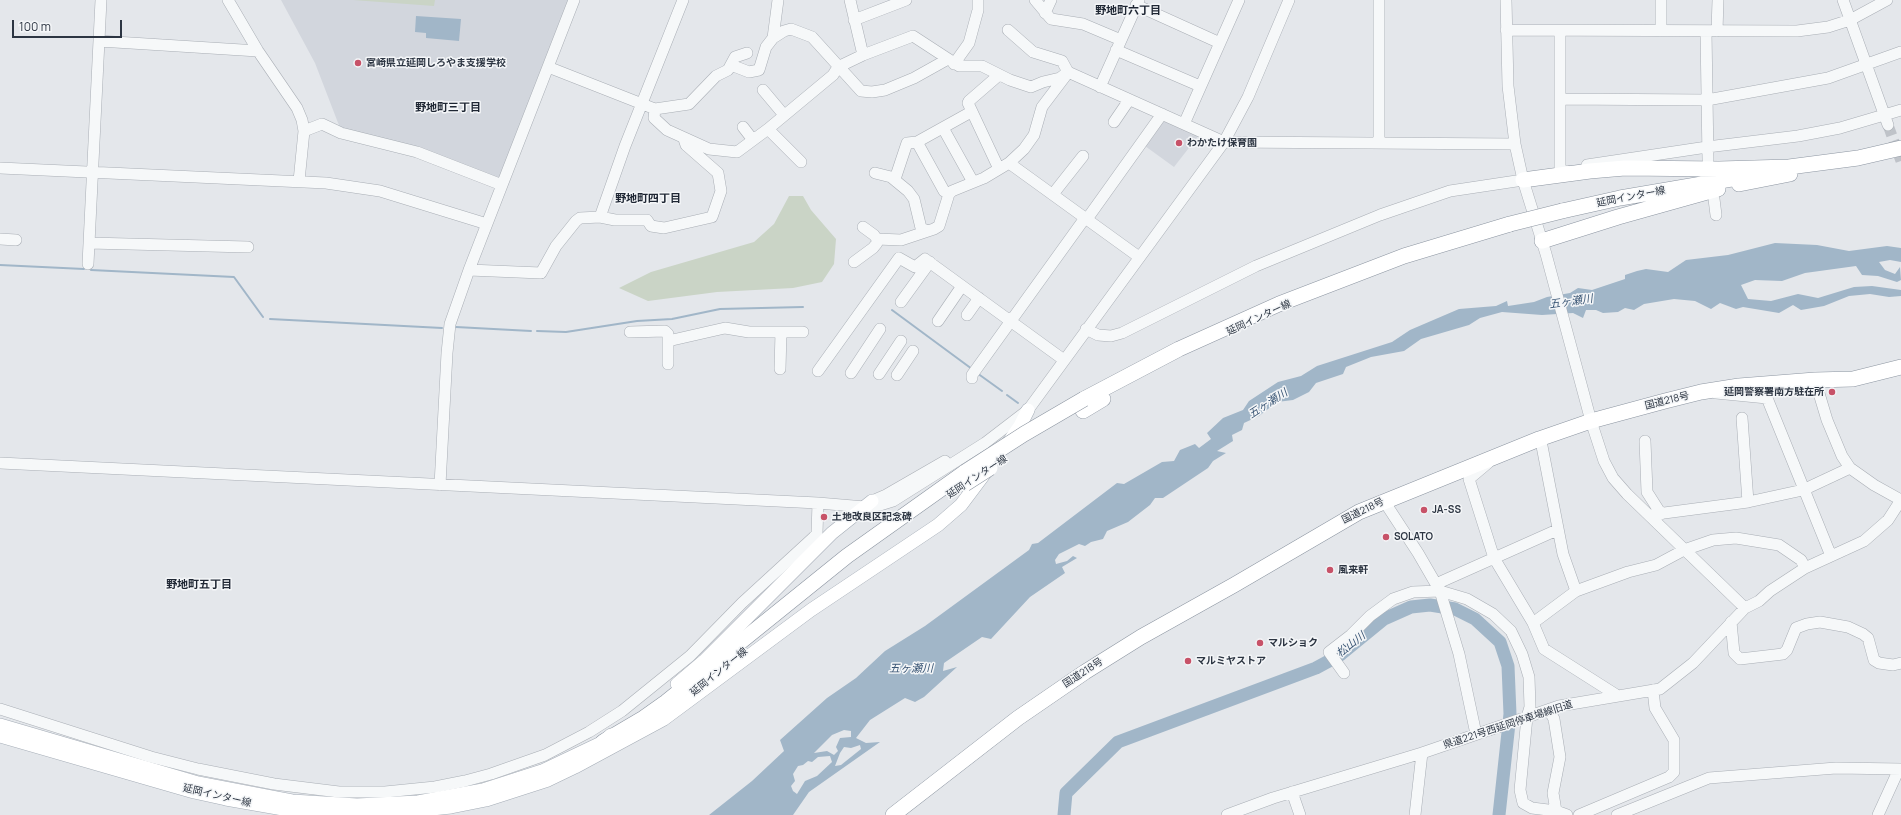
<!DOCTYPE html>
<html>
<head>
<meta charset="utf-8">
<style>
	body { margin:0 }
	#map { position:relative; width:1901px; height:815px; overflow:hidden; background:#e4e7eb; font-family:Manrope,sans-serif }
	canvas { display:block }
	.scale { position:absolute; left:12px; top:20px; width:110px; height:18px; box-sizing:border-box; border:2px solid #2c3542; border-top:0; padding-left:5px; font-size:12px; line-height:14px; white-space:nowrap; color:#2c3542; -webkit-text-stroke:3px #f4f6f8; paint-order:stroke }
</style>
</head>
<body>
<div id="map">
<canvas width="1901" height="815"></canvas>
<div class="scale">100 m</div>
</div>
<script>
const ctx = document.querySelector('canvas').getContext('2d');
ctx.lineJoin = 'round';
function fillPath(path, color) {
  ctx.fillStyle = color;
  ctx.fill(path, 'evenodd');
}
function poly(rows) {
  const path = new Path2D();
  for (const r of rows) {
    path.moveTo(r[0], r[1]);
    for (let i = 2; i < r.length; i += 2) path.lineTo(r[i], r[i + 1]);
  }
  return path;
}
function stroke(path, color, width, dash) {
  ctx.strokeStyle = color;
  ctx.lineWidth = width;
  ctx.lineCap = dash ? 'butt' : 'round';
  ctx.setLineDash(dash || []);
  ctx.stroke(path);
}
function label(font, color, halo, rows, align = 'center') {
  ctx.font = font + ' Manrope,"Noto Sans JP",sans-serif';
  ctx.lineWidth = 3;
  ctx.setLineDash([]);
  ctx.textBaseline = 'middle';
  ctx.strokeStyle = halo;
  ctx.fillStyle = color;
  for (const [text, x, y, turn = 0] of rows) {
    ctx.save();
    ctx.translate(x, y);
    ctx.rotate((+turn || 0) * Math.PI / 180);
    ctx.textAlign = isNaN(turn) ? turn : align;
    if (halo) ctx.strokeText(text, 0, 0);
    ctx.fillText(text, 0, 0);
    ctx.restore();
  }
}
const built = poly([
	[281,0,569,0,500,178,416,148,340,128,315,63],
	[1162,119,1199,135,1174,167,1145,146]
]);
const green = poly([
	[353,0,435,0,434,6],
	[789,196,803,196,811,210,836,239,834,264,822,282,793,288,717,292,648,301,619,288,651,272,754,242,774,224]
]);
const water = poly([
	[416,16,461,19,459,41,426,38,426,33,415,32],
	[1775,243,1817,245,1849,251,1887,246,1901,248,1901,262,1890,260,1879,262,1885,270,1895,274,1900,267,1901,280,1897,282,1878,276,1862,275,1856,266,1805,273,1782,281,1755,280,1741,285,1748,299,1771,301,1798,294,1818,298,1854,287,1872,286,1901,290,1901,296,1889,297,1870,294,1849,296,1824,306,1801,310,1793,305,1779,313,1743,307,1736,309,1720,303,1711,309,1695,301,1674,299,1644,304,1634,310,1625,308,1618,312,1603,313,1596,310,1586,310,1583,318,1573,313,1542,315,1502,312,1480,318,1469,325,1421,339,1404,351,1371,357,1346,367,1343,374,1316,383,1309,392,1293,400,1277,402,1259,416,1244,423,1242,430,1232,435,1233,441,1217,451,1226,453,1213,461,1208,468,1163,498,1155,498,1150,505,1128,522,1107,531,1103,539,1091,542,1085,546,1079,544,1059,554,1055,560,1056,564,1067,561,1073,556,1077,558,1062,567,1065,573,1030,597,991,639,982,637,944,663,943,671,957,667,924,697,915,702,905,698,870,720,856,738,866,743,880,742,809,792,793,815,709,815,752,781,784,751,780,740,827,698,856,678,885,651,925,626,1029,550,1032,544,1038,543,1117,483,1124,484,1162,462,1174,461,1180,450,1195,444,1199,448,1211,439,1207,433,1223,418,1243,410,1249,401,1278,382,1301,376,1317,366,1392,342,1410,330,1459,309,1496,306,1507,301,1508,306,1534,302,1547,297,1570,293,1578,288,1592,290,1625,279,1625,275,1637,271,1646,269,1668,272,1686,260,1728,255],
	[844,730,851,731,851,737,840,738,836,747,838,751,834,755,827,751,814,753,832,735],
	[860,745,861,749,841,765,835,766,840,753,844,747,851,748],
	[830,756,832,762,817,776,805,781,797,794,793,791,791,786,795,781,793,774,798,766,803,765,808,761,812,762,818,757]
]);
const stream = poly([
	[0,265,84,269],
	[91,270,234,277,263,317],
	[892,310,972,369],
	[270,319,442,328],
	[456,327,531,331],
	[537,331,566,332,637,321,672,319,720,309,803,307],
	[977,373,1002,391],
	[1007,395,1018,403]
]);
const river = poly([
	[1064,815,1066,793,1118,742,1316,668,1340,655,1384,619,1411,607,1430,605,1455,609,1475,619,1500,642,1508,666,1510,714,1499,815]
]);
const minorTunnel = poly([
	[1888,125,1901,161]
]);
const minor = poly([
	[228,0,258,51,297,108,302,120,304,131,299,181],
	[778,0,773,38,784,31,791,29,812,37,861,91,872,92,885,90,914,78,948,59],
	[850,0,863,55],
	[1035,0,1051,19,1083,24,1121,40],
	[1379,0,1379,143],
	[1506,0,1508,86,1515,144,1523,180,1546,254,1591,421,1604,461,1613,478,1627,494,1745,608],
	[1843,0,1888,125],
	[1136,5,1220,43],
	[1045,13,1051,0],
	[854,20,906,0],
	[1008,30,1033,52,1062,61,1068,72,1224,142,1515,144],
	[1506,30,1797,31,1828,27,1850,20,1887,0],
	[1661,30,1661,0],
	[1560,31,1560,175,1567,171],
	[1706,31,1708,160],
	[1717,31,1718,0],
	[99,41,258,51],
	[1116,50,1200,86],
	[954,64,969,43,978,10,978,0],
	[731,65,749,72,759,70,766,47,773,38],
	[548,67,655,109,689,104,716,76,728,70,735,57,747,53],
	[1100,87,1139,0],
	[763,90,784,115],
	[1560,99,1707,100,1828,78,1901,52],
	[655,109,654,118,667,130,709,149,737,152,768,129,833,75,838,67,863,55,913,36,959,66,982,66,1010,80,1031,87,1043,82,1060,78,1068,72],
	[1114,122,1129,100],
	[1184,124,1239,0],
	[743,127,753,140],
	[943,128,973,182],
	[768,129,801,162],
	[304,131,322,124,341,133,417,152,502,185],
	[917,142,944,191,949,194],
	[1009,163,1139,257],
	[1587,165,1707,147,1798,136,1840,128,1901,110],
	[0,168,326,183,380,191,487,224],
	[999,169,968,103,969,101,999,75],
	[875,173,891,177,908,191,914,199,921,228,928,231],
	[895,179,907,143,917,142,971,112],
	[1053,194,1083,156],
	[1714,199,1716,215],
	[600,217,615,220,647,220,651,226,664,228,712,217,721,191,718,173,686,145,684,139],
	[1087,219,1162,114],
	[0,239,16,240],
	[877,239,901,240,934,229,939,226,949,194,952,191,984,178,1009,163,1024,149,1034,135,1042,107,1067,74],
	[89,243,248,247],
	[854,262,873,248,877,243,877,239,874,235,863,227],
	[88,264,101,0],
	[469,270,541,273,556,246,576,221,580,218,600,217,625,146,683,0],
	[901,302,930,262],
	[967,315,979,298],
	[938,321,962,286],
	[1086,329,1098,335,1111,336,1122,333,1256,266,1380,215,1450,191,1523,180],
	[630,332,665,331,668,334,668,364],
	[668,341,725,328,749,332,803,332],
	[780,369,781,332],
	[818,371,899,258,915,267,925,259,1064,360],
	[851,373,880,329],
	[879,374,901,341],
	[897,375,913,351],
	[972,378,972,375,1085,218],
	[1815,380,1827,420,1842,456,1850,468,1874,485,1901,500],
	[1716,393,1767,398,1831,556],
	[1742,418,1748,502],
	[1539,439,1541,441,1563,554,1576,591],
	[1645,441,1647,492,1661,514],
	[0,463,818,503,865,507,880,505,893,501,985,443,1028,410,1224,142,1248,97,1289,0],
	[1488,463,1469,479,1494,558,1533,623],
	[440,485,447,353,450,324,469,270,574,0],
	[872,501,886,495,945,461],
	[1384,501,1418,553,1440,591,1459,654,1476,734],
	[1649,515,1748,502,1803,490,1850,468],
	[1436,584,1557,530],
	[1731,622,1734,653,1740,659,1783,654,1787,650,1796,628,1807,624,1820,622,1848,627,1863,634,1868,638,1874,660,1879,663,1893,665,1901,663],
	[1344,673,1329,652,1351,635,1370,616,1393,599,1413,592,1440,591,1467,599,1493,614,1511,631,1522,654,1529,677,1530,707,1527,717,1520,790,1523,803,1532,808,1556,811],
	[1618,696,1544,649,1533,623,1576,591,1628,572,1656,565,1684,550,1713,540,1736,538,1779,545,1801,560,1805,568],
	[0,709,151,757,198,769,274,784,339,792,385,792,435,787,465,781,491,774,545,755,589,732,622,711,690,656,742,603,814,537,817,533,818,503],
	[1549,710,1554,719,1560,757,1553,793,1556,811,1567,815],
	[1292,792,1300,815],
	[1227,815,1273,798,1422,753,1559,706,1660,689,1693,663,1745,608,1759,601,1770,591,1805,568,1864,541,1888,520,1901,500],
	[1415,815,1422,753],
	[1579,815,1669,777,1674,772,1674,740,1655,708,1653,690],
	[1617,815,1709,778,1836,768,1901,769],
	[1878,815,1899,769]
]);
const major = poly([
	[1008,443,1020,426,1028,410],
	[677,684,704,661,832,533,872,501],
	[0,725,198,783,292,801,357,805,418,802,483,790,542,771,603,742,611,735],
	[0,736,194,792,226,799,294,811,326,814,385,814,451,807,486,800,548,780,575,767,664,719,811,610,938,525,961,505,985,473]
]);
const highway = poly([
	[1523,180,1590,171,1625,168,1719,169,1789,167,1858,158,1901,148],
	[1739,184,1790,174],
	[1562,211,1620,198,1749,176],
	[1542,241,1618,217,1718,189],
	[1084,399,1179,349,1279,304,1404,256,1510,224],
	[1083,411,1103,399],
	[603,742,642,719,666,702,847,556,965,472],
	[893,815,1018,718,1085,672,1141,637,1234,585,1359,512,1539,439,1591,421,1665,401,1701,392,1739,386,1815,380,1853,379,1901,367]
]);
const highwayBridge = poly([
	[1510,224,1562,211],
	[965,472,1024,434,1084,399],
	[965,484,990,468]
]);
const markers = [
	[358,63,4,"#c75268"],
	[1179,143,4,"#c75268"],
	[1832,392,4,"#c75268"],
	[1424,510,4,"#c75268"],
	[824,517,4,"#c75268"],
	[1386,537,4,"#c75268"],
	[1330,570,4,"#c75268"],
	[1260,643,4,"#c75268"],
	[1188,661,4,"#c75268"]
];
const poiNames = [
	["宮崎県立延岡しろやま支援学校",366,63],
	["わかたけ保育園",1187,143],
	["延岡警察署南方駐在所",1824,392,"right"],
	["JA-SS",1432,510],
	["土地改良区記念碑",832,517],
	["SOLATO",1394,537],
	["風来軒",1338,570],
	["マルショク",1268,643],
	["マルミヤストア",1196,661]
];
const streetNames = [
	["延岡インター線",1631,197,-11],
	["延岡インター線",1259,318,-25],
	["国道218号",1667,401,-14],
	["延岡インター線",977,477,-33],
	["国道218号",1363,511,-26],
	["延岡インター線",719,672,-39],
	["国道218号",1083,673,-33],
	["県道221号西延岡停車場線旧道",1508,725,-18],
	["延岡インター線",217,796,13]
];
const neighbourhoodNames = [
	["野地町六丁目",1128,11],
	["野地町三丁目",448,108],
	["野地町四丁目",648,199],
	["野地町五丁目",199,585]
];
const waterNames = [
	["五ヶ瀬川",1571,302,-8],
	["五ヶ瀬川",1268,404,-33],
	["松山川",1351,645,-38],
	["五ヶ瀬川",911,669]
];
fillPath(built, '#d2d6dd');
fillPath(green, '#cad4c6');
fillPath(water, '#a1b6c8');
stroke(stream, '#a1b6c8', 2);
stroke(river, '#a1b6c8', 13);
stroke(minorTunnel, '#bfc3c9', 11, [11, 5.5]);
stroke(minor, '#a9aeb5', 12);
stroke(major, '#a4acb6', 14);
stroke(highway, '#8c95a1', 16);
stroke(minor, '#f6f8f9', 11);
stroke(major, '#fff', 13);
stroke(highway, '#fff', 15);
stroke(highwayBridge, '#8c95a1', 16, []);
stroke(highwayBridge, '#fff', 15);
for (const [x, y, r, color] of markers) {
  const dot = new Path2D();
  dot.arc(x, y, r, 0, 2 * Math.PI);
  ctx.fillStyle = color;
  ctx.fill(dot);
  stroke(dot, '#f4f6f8', 1.5);
}
label('bold 10px', '#2c3542', '#f4f6f8', poiNames, 'left');
label('10px', '#2c3542', '#f4f6f8', streetNames);
label('bold 11px', '#1e2633', '#f4f6f8', neighbourhoodNames);
label('italic 11px', '#395574', '#f4f6f8', waterNames);
</script>
</body>
</html>
